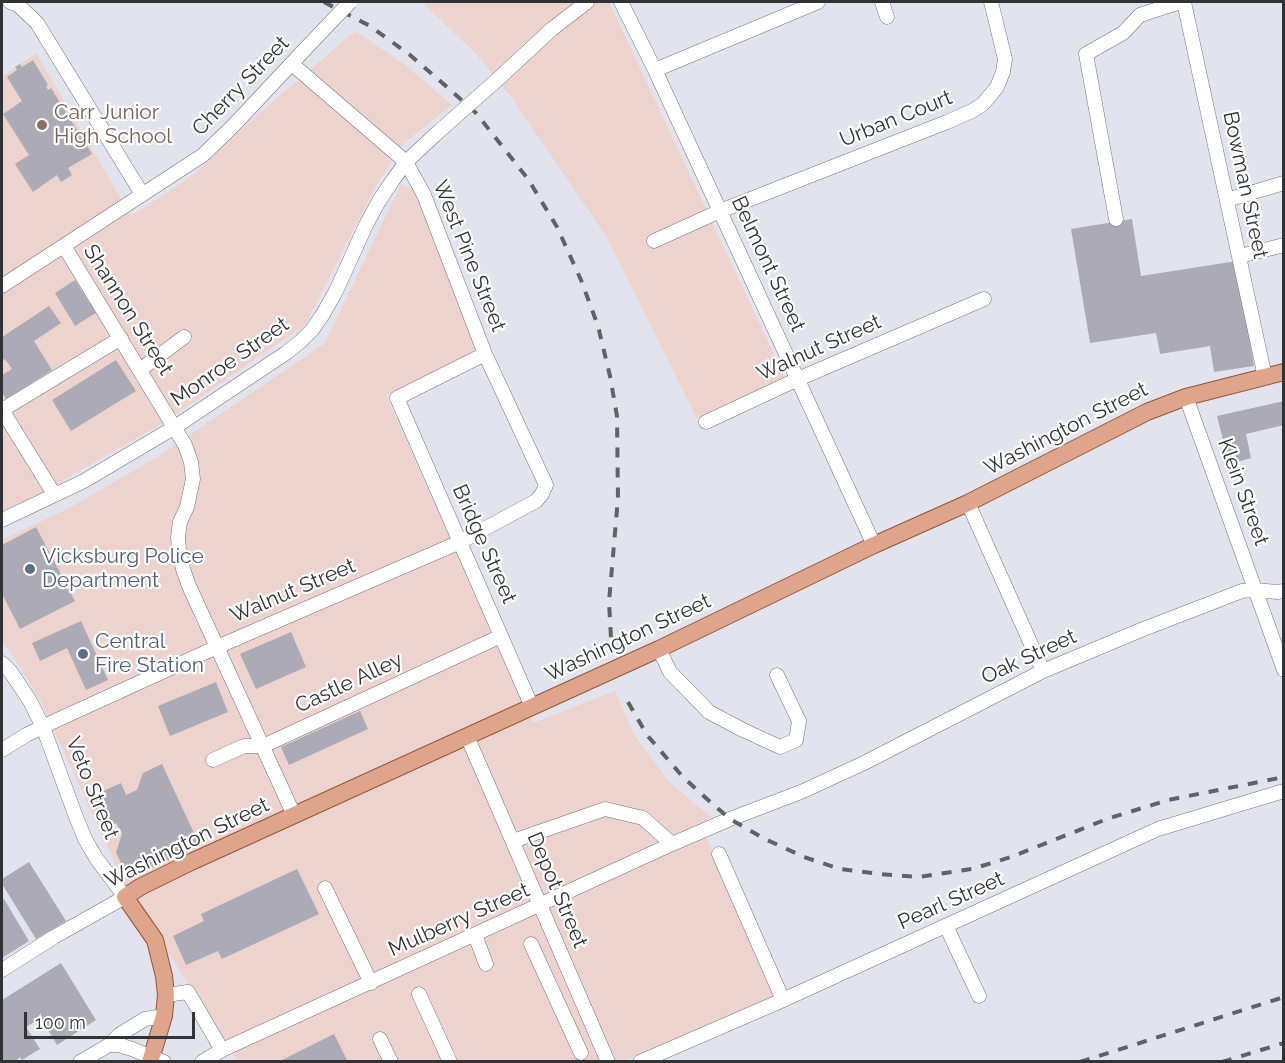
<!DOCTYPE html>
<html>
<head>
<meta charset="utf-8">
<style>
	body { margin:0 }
	#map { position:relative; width:1285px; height:1063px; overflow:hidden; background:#e2e3ed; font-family:Raleway,sans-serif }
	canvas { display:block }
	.frame { position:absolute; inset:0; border:3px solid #313236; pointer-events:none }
	.scale { position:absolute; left:24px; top:1012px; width:171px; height:27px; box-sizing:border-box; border:3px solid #313236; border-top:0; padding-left:8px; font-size:18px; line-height:21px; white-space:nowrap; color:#313236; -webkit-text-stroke:4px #fff; paint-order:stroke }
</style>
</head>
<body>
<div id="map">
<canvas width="1285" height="1063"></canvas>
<div class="frame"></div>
<div class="scale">100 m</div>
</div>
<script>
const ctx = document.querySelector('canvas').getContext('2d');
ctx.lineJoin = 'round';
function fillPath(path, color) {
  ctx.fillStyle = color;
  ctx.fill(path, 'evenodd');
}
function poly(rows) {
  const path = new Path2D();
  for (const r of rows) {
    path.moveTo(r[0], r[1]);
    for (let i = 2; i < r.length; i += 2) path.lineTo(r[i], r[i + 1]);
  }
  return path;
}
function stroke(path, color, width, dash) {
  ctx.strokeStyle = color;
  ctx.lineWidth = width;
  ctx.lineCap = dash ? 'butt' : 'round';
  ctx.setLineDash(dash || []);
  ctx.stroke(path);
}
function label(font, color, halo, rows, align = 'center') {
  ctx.font = font + ' Raleway,sans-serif';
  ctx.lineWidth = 4.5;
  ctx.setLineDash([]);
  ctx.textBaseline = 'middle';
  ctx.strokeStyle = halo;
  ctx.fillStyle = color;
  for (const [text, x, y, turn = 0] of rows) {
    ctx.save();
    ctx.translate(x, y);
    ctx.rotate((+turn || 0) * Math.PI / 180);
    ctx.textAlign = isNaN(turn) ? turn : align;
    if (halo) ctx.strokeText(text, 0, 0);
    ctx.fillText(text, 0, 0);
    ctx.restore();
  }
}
const commercial = poly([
	[422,2,609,2,786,380,697,419,606,236,511,97,476,54],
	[355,31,404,64,452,105,404,143,376,186,305,325,163,423,36,496,2,512,2,77,36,53,131,216,196,173,248,123],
	[401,184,417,190,480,352,386,395,533,723,615,691,634,735,668,781,711,817,701,824,774,996,623,1061,238,1061,126,887,40,700,8,648,2,643,2,540,71,507,159,456,325,343]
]);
const building = poly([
	[33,60,48,85,46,86,48,90,51,88,92,154,68,168,72,175,61,182,57,175,33,192,15,164,29,155,3,114,22,101,7,77,17,70,15,67,20,64,22,67],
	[1132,219,1141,276,1237,261,1254,366,1214,372,1210,346,1160,354,1156,333,1090,343,1071,229],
	[75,280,90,304,93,302,99,311,75,326,55,293],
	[49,306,61,323,34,341,52,370,6,399,2,392,2,375,12,369,5,359,2,361,2,337],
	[116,360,136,391,71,431,52,400],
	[1284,401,1284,425,1246,434,1251,458,1229,464,1217,416],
	[36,527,75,601,20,629,2,594,2,545],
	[81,621,108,680,86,690,67,648,40,661,32,643],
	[291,632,306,667,256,689,240,654],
	[216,682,228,712,170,736,158,706],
	[360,711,368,729,289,765,281,747],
	[162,764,200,846,128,879,116,852,122,834,116,823,105,829,90,797,121,783,126,795,137,790,143,773],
	[29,862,66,921,36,939,2,884,2,879],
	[297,869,319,914,222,959,218,951,186,965,173,936,204,921,201,914],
	[4,899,29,941,2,958,2,900],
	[61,963,96,1020,57,1045,41,1018,26,1027,40,1049,22,1060,20,1057,14,1062,2,1062,2,1000],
	[334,1034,348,1062,278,1062]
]);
const minor = poly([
	[10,2,18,5,37,23,142,194],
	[621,2,655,70,874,545],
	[882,2,887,17],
	[1184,2,1265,377],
	[655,70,818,2],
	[498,79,552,29,587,2],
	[1227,200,1284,183],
	[1116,219,1086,54,1123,33,1140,15,1180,2],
	[654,241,720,211,947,122,972,111,983,104,997,87,1003,72,1005,59,991,2],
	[64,246,185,445,191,462,193,479,187,507,180,522,178,537,179,551,183,569,189,586,294,815],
	[1240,256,1284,245],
	[2,286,203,155,234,125,308,46],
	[485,354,397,398,532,707],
	[140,370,184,337],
	[1186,397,1284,670],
	[2,410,121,338],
	[2,410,54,494],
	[706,422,798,379,984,299],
	[968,503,1043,671],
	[2,520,84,481,175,427,286,353,301,341,312,330,323,314,336,291,366,225,379,201,393,180,406,162,436,134],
	[659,649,670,672,709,712,743,730,780,747,796,740,799,721,777,675],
	[2,663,10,671,30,701,43,727,76,817,85,839,96,858,125,897,54,937,2,970],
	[467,736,608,1062],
	[2,750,26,735,57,720,217,647,460,542,536,501,542,494,546,485,485,354,424,195,406,162,292,64],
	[213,760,244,746,263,746,501,636],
	[513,841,605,809,643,818,672,844],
	[719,854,783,1000],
	[325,888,371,983],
	[946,926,979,996],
	[475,935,486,964],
	[531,944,581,1053],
	[419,994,450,1062],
	[166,995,188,992,222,1050],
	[380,1039,391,1062],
	[109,1045,119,1035,145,1019,164,1016],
	[80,1062,109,1045,119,1045,132,1049,164,1062],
	[202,1062,222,1050,672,844,730,819,801,792,864,763,1043,671,1141,630,1242,591,1255,590,1277,592,1284,591],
	[640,1062,783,1000,1158,829,1284,791]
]);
const major = poly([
	[150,1062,164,1016,166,995,164,976,155,940,125,897,140,887,191,862,659,649,874,545,968,503,1147,412,1186,397,1284,372]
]);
const rail = poly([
	[324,2,370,26,410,55,447,87,476,113,528,179,557,227,581,280,598,326,610,376,617,416,618,498,609,602,611,638],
	[628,702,647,735,682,776,707,799,730,819,765,839,804,857,840,869,880,874,919,877,972,869,1011,857,1107,819,1168,800,1284,777],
	[1080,1062,1284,997],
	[1222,1062,1284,1043]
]);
const minorBridge = poly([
	[308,46,350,2],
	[436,134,498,79]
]);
const markers = [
	[42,125,6,"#8d6e63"],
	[30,569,6,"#5c6f8a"],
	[83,654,6,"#5c6f8a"]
];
const streetNames = [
	["Cherry Street",241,86,-46],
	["Urban Court",896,119,-22],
	["Bowman Street",1245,185,78],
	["West Pine Street",469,256,68],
	["Belmont Street",768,264,65],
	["Shannon Street",128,310,58],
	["Walnut Street",819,348,-24],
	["Monroe Street",230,362,-35],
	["Washington Street",1066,429,-27],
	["Klein Street",1243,492,70],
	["Bridge Street",484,544,66],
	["Walnut Street",293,591,-23],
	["Washington Street",628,638,-25],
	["Oak Street",1029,657,-25],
	["Castle Alley",349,683,-25],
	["Veto Street",92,788,68],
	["Washington Street",187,843,-26],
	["Depot Street",557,890,67],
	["Pearl Street",951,901,-24],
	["Mulberry Street",459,920,-24]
];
const educationNames = [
	["Carr Junior",54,113],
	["High School",54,137]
];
const serviceNames = [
	["Vicksburg Police",42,557],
	["Department",42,581],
	["Central",95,642],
	["Fire Station",95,666]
];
fillPath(commercial, '#edd3ce');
fillPath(building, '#acabb5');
stroke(minor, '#71727b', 15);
stroke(major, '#93563a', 18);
stroke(minor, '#fff', 14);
stroke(major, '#dea58a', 16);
stroke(rail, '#616268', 4, [10, 10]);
stroke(minorBridge, '#71727b', 15, []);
stroke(minorBridge, '#fff', 14);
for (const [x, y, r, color] of markers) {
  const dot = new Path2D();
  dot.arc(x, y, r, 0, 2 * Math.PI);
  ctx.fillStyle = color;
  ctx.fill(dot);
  stroke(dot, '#fff', 2);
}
label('21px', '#313236', '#fff', streetNames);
label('21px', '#785e54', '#fff', educationNames, 'left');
label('21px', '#4e5e75', '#fff', serviceNames, 'left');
</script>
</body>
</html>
